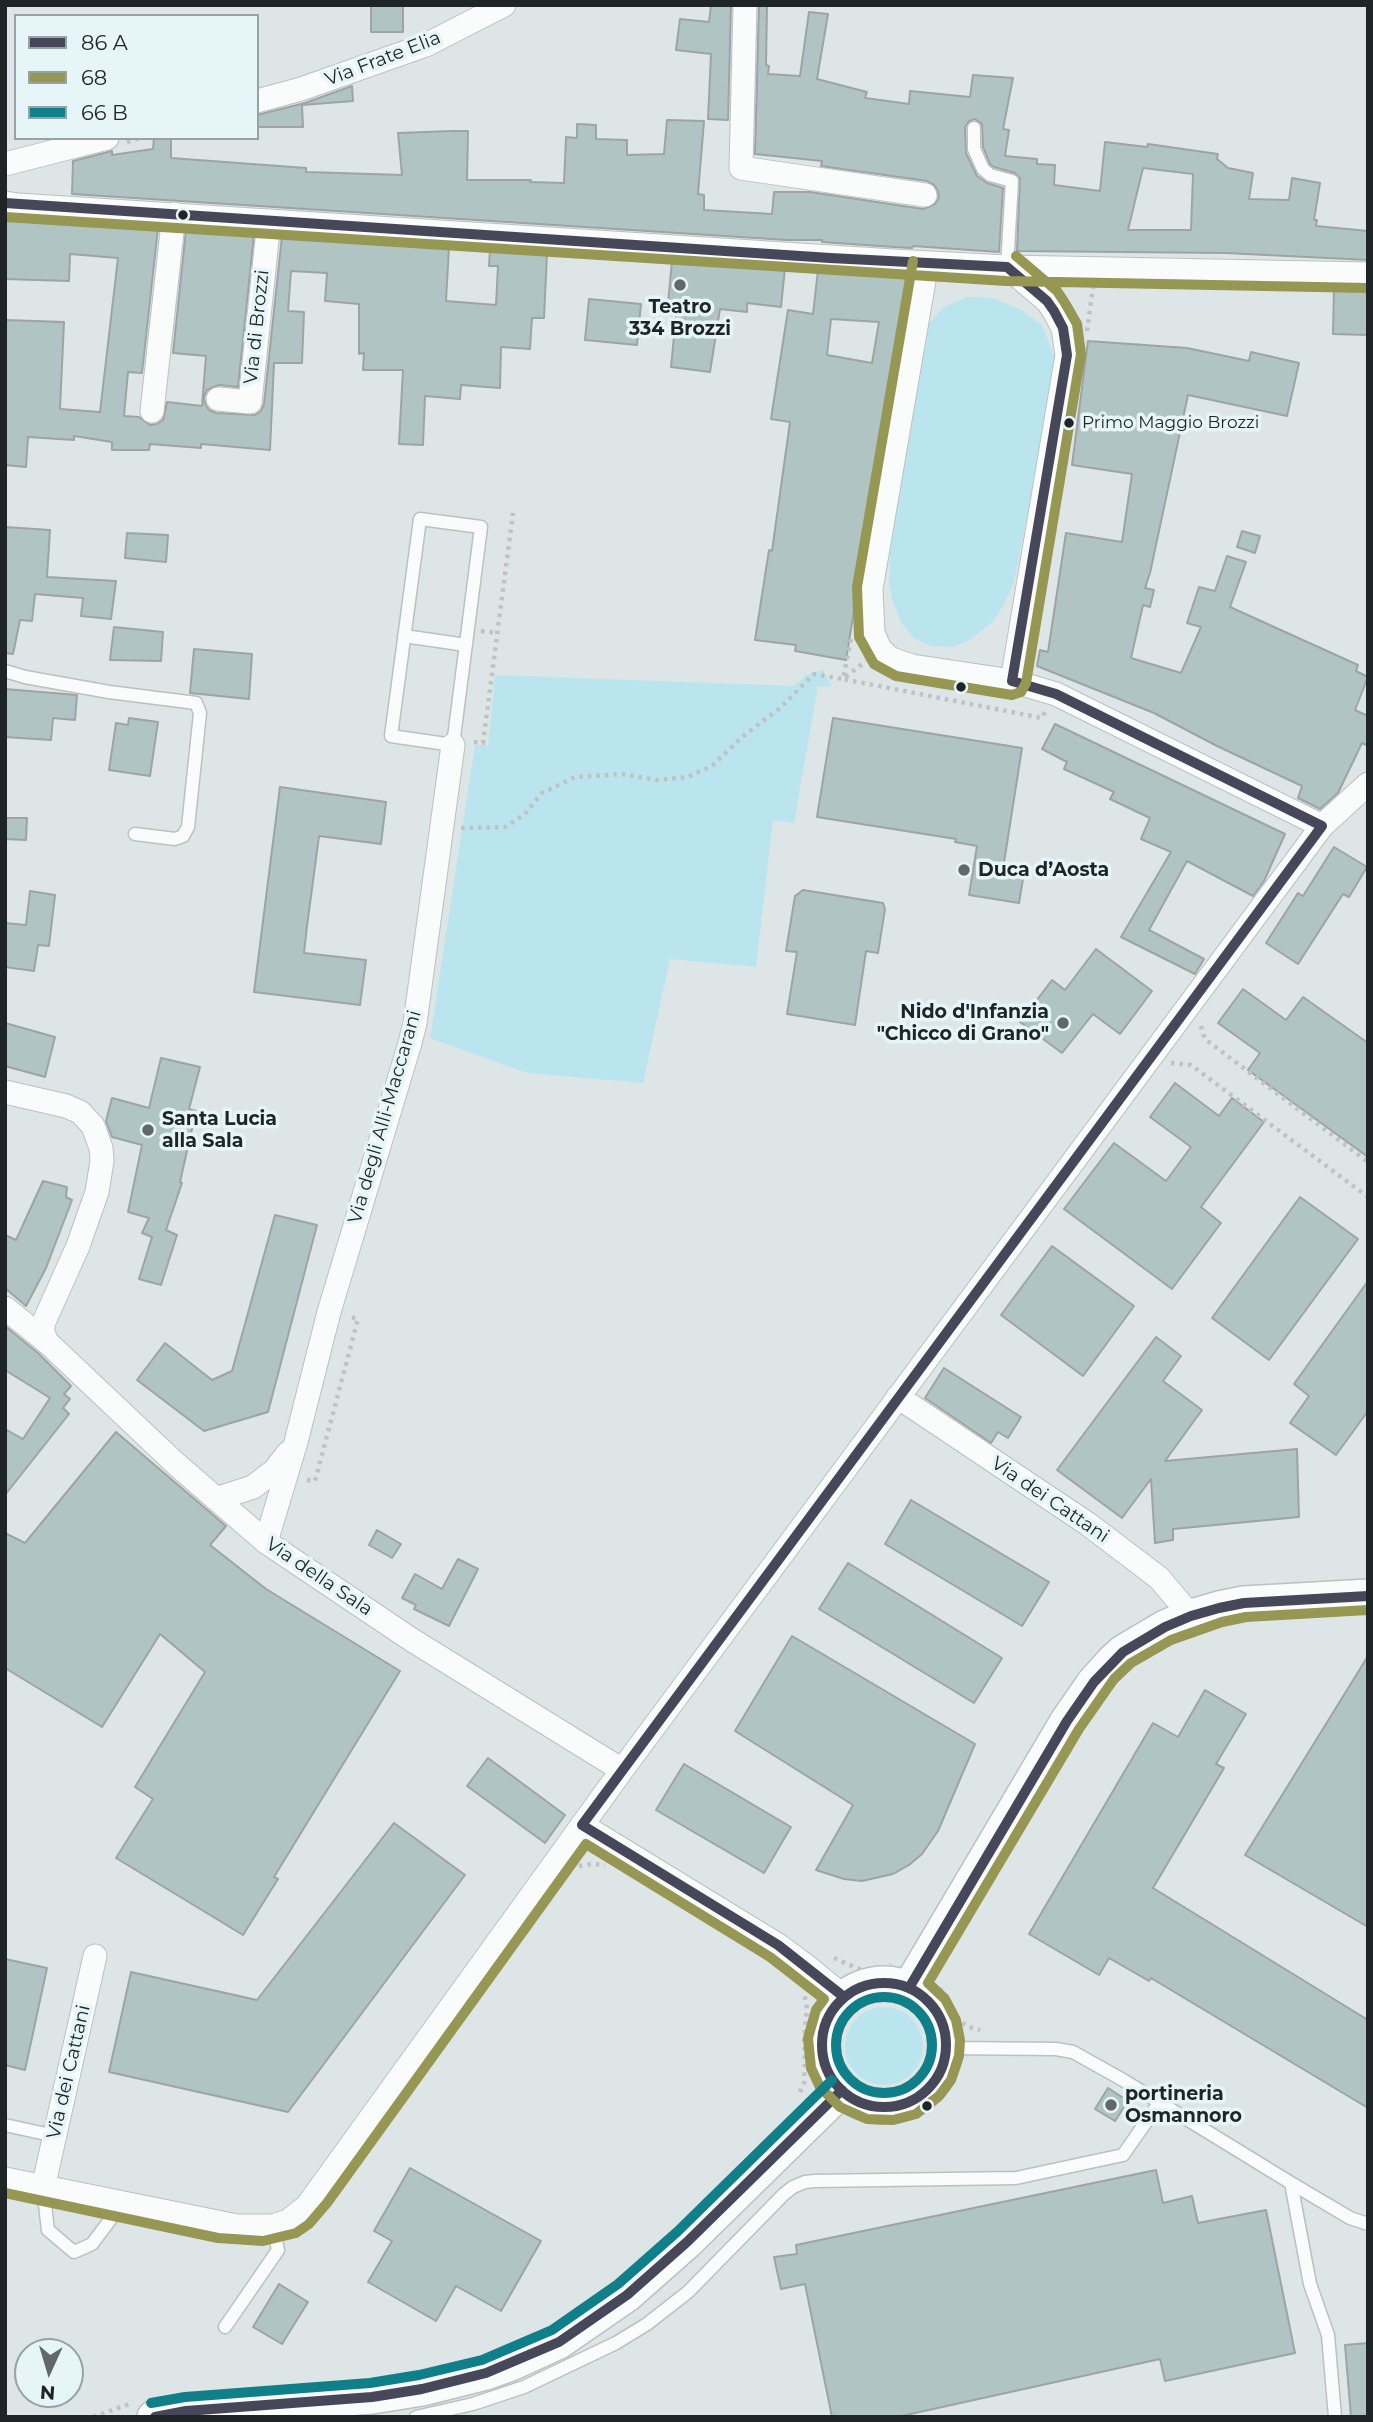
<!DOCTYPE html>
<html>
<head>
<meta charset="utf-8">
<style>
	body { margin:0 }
	#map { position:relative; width:1373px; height:2422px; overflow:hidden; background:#dde5e7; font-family:Montserrat,sans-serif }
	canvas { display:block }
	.frame { position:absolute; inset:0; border:7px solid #1f2526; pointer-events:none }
	.legend { position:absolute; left:14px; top:14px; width:245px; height:126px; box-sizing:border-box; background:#e6f5f8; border:2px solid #96a2a4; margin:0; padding:9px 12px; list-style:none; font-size:21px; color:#1f2526 }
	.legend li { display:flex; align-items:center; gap:14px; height:35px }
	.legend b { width:35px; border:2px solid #96a2a4 }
	.north { position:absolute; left:14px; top:2338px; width:70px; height:70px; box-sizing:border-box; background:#e6f5f8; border:2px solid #96a2a4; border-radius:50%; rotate:184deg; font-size:19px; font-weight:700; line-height:28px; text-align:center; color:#1f2526 }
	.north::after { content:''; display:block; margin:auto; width:24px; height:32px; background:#62686a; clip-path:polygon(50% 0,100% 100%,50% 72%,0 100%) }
</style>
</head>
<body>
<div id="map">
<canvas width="1373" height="2422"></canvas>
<div class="frame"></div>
<ul class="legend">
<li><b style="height:9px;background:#47475a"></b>86 A</li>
<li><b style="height:9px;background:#959752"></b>68</li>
<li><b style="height:9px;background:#0f7f89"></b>66 B</li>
</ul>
<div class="north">N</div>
</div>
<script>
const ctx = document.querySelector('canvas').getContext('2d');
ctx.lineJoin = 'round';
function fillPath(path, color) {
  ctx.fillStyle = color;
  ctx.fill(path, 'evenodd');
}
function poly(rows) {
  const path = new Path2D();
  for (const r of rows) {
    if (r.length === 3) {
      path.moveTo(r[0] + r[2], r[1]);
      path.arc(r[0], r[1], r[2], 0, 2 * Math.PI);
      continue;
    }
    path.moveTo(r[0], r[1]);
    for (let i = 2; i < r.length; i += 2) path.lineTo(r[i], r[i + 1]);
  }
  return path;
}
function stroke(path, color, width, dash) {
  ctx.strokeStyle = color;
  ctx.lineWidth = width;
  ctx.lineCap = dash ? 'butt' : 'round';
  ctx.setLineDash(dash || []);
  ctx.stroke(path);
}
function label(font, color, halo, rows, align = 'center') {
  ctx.font = font + ' Montserrat,sans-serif';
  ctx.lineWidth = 7;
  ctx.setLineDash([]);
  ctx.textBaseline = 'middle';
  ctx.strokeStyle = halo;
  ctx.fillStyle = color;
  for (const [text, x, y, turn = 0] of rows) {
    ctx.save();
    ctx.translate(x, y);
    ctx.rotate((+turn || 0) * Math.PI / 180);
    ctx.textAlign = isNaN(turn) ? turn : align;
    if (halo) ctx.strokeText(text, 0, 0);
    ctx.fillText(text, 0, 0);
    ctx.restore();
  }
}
const green = poly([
	[967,297,993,298,1020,309,1042,325,1054,355,1054,381,1014,582,1004,605,992,622,970,640,953,647,931,646,915,639,902,624,892,599,889,580,890,554,921,340,930,322,944,307],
	[823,670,832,687,818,686,794,823,773,820,756,967,670,959,643,1083,527,1073,430,1038,475,745,488,745,495,675,794,686,806,675],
	[884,2046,39]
]);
const building = poly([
	[371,5,403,5,403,32,371,32,371,5],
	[711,5,731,5,728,120,708,119,711,54,676,50,680,19,709,22,711,5],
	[759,5,767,5,766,65,769,66,768,74,800,76,809,12,828,14,817,79,867,92,865,98,909,104,910,91,970,97,973,75,1013,78,1003,129,1009,130,1005,156,1037,159,1037,164,1055,165,1054,185,1100,191,1105,142,1147,147,1148,144,1218,154,1217,159,1228,168,1253,173,1249,199,1289,200,1292,178,1320,183,1314,220,1317,220,1316,226,1368,231,1368,260,1226,253,1017,251,1020,178,1015,173,994,167,990,164,983,147,982,124,975,119,969,121,965,127,966,153,977,176,987,183,1003,188,999,252,913,246,912,248,894,247,822,242,822,240,787,240,72,194,73,161,112,151,112,155,153,149,154,138,171,138,171,158,306,168,306,172,402,175,398,133,452,131,468,131,467,180,531,180,530,182,564,183,566,137,577,138,577,124,596,125,596,139,627,140,627,155,664,154,667,120,704,121,698,194,704,195,704,210,772,214,774,192,810,192,923,209,935,204,939,198,938,191,934,185,927,181,821,166,822,161,755,154,759,5],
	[1143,168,1193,174,1191,230,1128,230,1143,168],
	[352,86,353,101,302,105,303,127,257,127,257,115,305,103,352,86],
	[5,217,158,228,142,373,128,372,124,416,139,417,150,425,157,424,163,420,167,402,202,406,206,356,173,353,186,230,254,234,238,387,219,385,207,390,204,397,205,404,209,410,216,413,255,415,261,411,264,404,282,236,449,247,446,301,496,305,498,266,489,266,490,249,547,253,544,318,532,318,530,349,501,347,500,388,461,385,460,399,425,396,423,445,399,444,403,370,363,370,364,353,359,354,359,304,325,301,327,273,291,271,288,311,304,312,302,363,274,363,270,450,201,444,201,448,150,444,149,450,112,450,112,442,74,436,74,440,28,437,26,467,5,465,5,320,64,322,60,409,100,412,118,258,70,254,69,281,5,279,5,217],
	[672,261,785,268,781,307,747,303,747,312,720,309,710,372,671,367,676,315,667,314,672,261],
	[818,270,908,276,846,660,795,651,796,645,755,640,769,550,772,551,790,422,771,419,788,310,813,314,818,270],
	[831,319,879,322,872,363,827,355,831,319],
	[1334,287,1368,288,1368,335,1333,334,1334,287],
	[589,299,641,304,637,345,585,340,589,299],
	[1088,341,1187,348,1249,361,1251,352,1299,363,1287,416,1188,395,1150,573,1145,588,1154,590,1150,607,1143,605,1131,658,1181,673,1201,627,1187,623,1199,587,1215,591,1227,556,1246,562,1230,607,1358,665,1356,671,1368,677,1355,710,1368,716,1368,746,1362,743,1338,793,1320,809,1298,798,1302,786,1217,746,1154,713,1037,666,1040,650,1048,652,1066,533,1122,542,1132,474,1072,465,1088,341],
	[5,527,50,530,47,577,116,581,111,619,81,616,83,598,35,594,32,621,20,620,13,654,5,653,5,527],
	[1242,531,1260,536,1255,553,1237,547,1242,531],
	[127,533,168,535,166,562,125,558,127,533],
	[114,627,163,632,161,661,110,660,114,627],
	[194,649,252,654,249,699,190,693,194,649],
	[5,689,77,695,75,720,53,718,51,740,5,737,5,689],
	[129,718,158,722,150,776,109,770,116,723,128,725,129,718],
	[833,718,1022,748,1003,869,1024,873,1019,903,969,895,977,846,955,842,956,839,817,817,833,718],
	[1055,724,1285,834,1264,881,1253,896,1187,861,1149,930,1204,959,1195,974,1121,937,1171,852,1141,839,1150,818,1110,799,1114,792,1064,769,1067,762,1042,749,1055,724],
	[280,787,386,802,381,844,319,836,307,926,304,953,366,960,360,1005,254,992,280,787],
	[5,818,27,818,26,840,5,839,5,818],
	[1334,847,1367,867,1349,897,1343,894,1298,964,1266,943,1298,893,1303,896,1334,847],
	[803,890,883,903,885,909,878,953,866,951,855,1025,787,1014,797,952,786,951,795,896,803,890],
	[30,891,55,895,49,946,38,945,34,971,5,967,5,923,26,925,30,891],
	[1096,949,1152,991,1120,1034,1093,1014,1062,1053,1020,1022,1052,980,1065,990,1096,949],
	[1243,989,1286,1020,1303,997,1368,1043,1368,1157,1248,1070,1260,1053,1218,1023,1243,989],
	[5,1023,55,1037,45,1077,5,1066,5,1023],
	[161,1058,200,1067,189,1109,196,1111,180,1182,182,1183,166,1230,177,1235,161,1285,139,1279,152,1237,142,1233,149,1218,128,1212,142,1145,112,1137,106,1121,112,1098,149,1108,161,1058],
	[1175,1083,1219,1116,1232,1098,1264,1122,1201,1207,1221,1223,1172,1289,1064,1209,1114,1143,1166,1181,1191,1147,1150,1117,1175,1083],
	[43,1181,67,1187,66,1197,72,1200,46,1268,26,1306,5,1288,5,1235,16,1240,43,1181],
	[1300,1197,1358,1239,1269,1360,1212,1318,1300,1197],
	[275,1215,317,1225,268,1412,204,1431,137,1380,165,1343,212,1380,232,1371,275,1215],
	[1052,1246,1134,1306,1083,1376,1001,1315,1052,1246],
	[1368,1281,1368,1411,1336,1455,1290,1423,1309,1396,1294,1384,1368,1281],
	[5,1326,38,1353,71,1386,64,1394,70,1399,63,1408,69,1414,5,1495,5,1429,23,1439,50,1398,5,1370,5,1326],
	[1156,1337,1181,1356,1163,1381,1202,1410,1165,1461,1297,1449,1299,1517,1173,1529,1173,1540,1155,1543,1151,1479,1122,1518,1057,1470,1156,1337],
	[944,1368,1021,1417,1008,1438,998,1432,991,1443,925,1398,944,1368],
	[116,1432,226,1526,210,1545,266,1589,400,1671,274,1877,278,1879,243,1935,116,1858,153,1799,135,1787,205,1672,160,1634,102,1727,5,1668,5,1533,25,1543,116,1432],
	[911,1500,1049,1582,1022,1626,885,1544,911,1500],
	[377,1530,401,1544,392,1558,369,1545,377,1530],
	[458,1559,478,1569,449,1626,414,1609,416,1605,402,1598,415,1574,442,1589,458,1559],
	[848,1563,1002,1658,974,1703,819,1609,848,1563],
	[792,1636,975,1744,938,1831,922,1854,909,1865,893,1874,862,1881,844,1879,816,1870,853,1805,735,1731,792,1636],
	[1368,1656,1368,1927,1245,1855,1368,1656],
	[1205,1690,1246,1714,1216,1764,1224,1768,1153,1888,1368,2020,1368,2108,1151,1978,1149,1981,1109,1958,1099,1975,1029,1934,1153,1723,1178,1737,1205,1690],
	[488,1758,565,1815,545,1843,467,1786,488,1758],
	[684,1764,791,1827,764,1873,656,1810,684,1764],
	[394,1823,465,1875,288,2112,109,2072,131,1972,257,2000,394,1823],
	[5,1959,47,1968,25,2070,5,2065,5,1959],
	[1108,2088,1128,2101,1115,2121,1095,2109,1108,2088],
	[410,2168,541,2241,501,2311,456,2286,436,2321,368,2282,392,2241,374,2231,410,2168],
	[1156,2170,1163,2203,1192,2196,1198,2223,1266,2210,1295,2353,1165,2381,1160,2359,897,2417,832,2417,805,2284,781,2289,774,2257,797,2254,796,2245,1156,2170],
	[279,2284,308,2302,282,2344,253,2327,279,2284],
	[1368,2343,1368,2417,1351,2417,1345,2345,1368,2343]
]);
const path = poly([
	[127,142,140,138],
	[1087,331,1093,287],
	[481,631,497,633],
	[851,639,843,679,1042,718,1045,711],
	[474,742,483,743,513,513],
	[461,828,505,827,524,815,542,793,575,777,623,774,656,780,688,777,712,766,742,737,780,708,814,674,843,679,866,661],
	[1201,1026,1205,1039,1368,1162],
	[1171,1063,1191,1065,1368,1197],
	[307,1480,315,1481,358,1319,350,1317],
	[579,1866,591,1864,605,1865],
	[834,1958,859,1969,873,1971,891,1965],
	[940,1988,946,2005,958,2020,969,2027,980,2030],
	[800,2092,804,2083,805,2064,804,2041,807,2008,804,1993],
	[93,2417,132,2403]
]);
const lane = poly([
	[974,128,974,149,983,169,990,175,1012,181,1007,267],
	[420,519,481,527,453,745,391,736,420,519],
	[404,636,466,645],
	[5,671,25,677,109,692,196,703,200,713,188,827,183,836,175,839,135,834],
	[946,2048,1056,2049,1073,2052,1123,2080,1291,2183,1350,2218,1368,2224],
	[5,2125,55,2136],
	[1291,2183,1310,2284,1328,2335,1335,2417],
	[43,2188,48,2230,74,2252,92,2244,122,2204],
	[225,2327,278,2250,273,2226],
	[416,2417,473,2404,524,2387,616,2343,647,2324,688,2292,784,2194,793,2187,805,2182,815,2181,1016,2178,1123,2155,1160,2102]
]);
const street = poly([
	[745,5,741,168,925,195],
	[257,101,301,89,426,45,504,5],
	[5,164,107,138],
	[5,203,18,205,893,261,1007,267,1368,274],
	[927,263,871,589,873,633,880,649,891,659,912,666,1012,681,1056,694,1322,826],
	[1007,267,1047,301,1054,311,1063,328,1067,355,1012,681],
	[218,399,250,402,269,221],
	[152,411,174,214],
	[5,1092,66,1106,80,1112,93,1126,101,1148,102,1161,97,1192,78,1246,43,1324,43,1333,47,1342],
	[5,1308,47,1342,175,1463,266,1542,412,1640,622,1770],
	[898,1397,1088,1524,1159,1578,1191,1616],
	[216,1499,253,1487,274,1471,288,1453],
	[266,1542,296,1442,329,1312,410,1043,415,1023,453,745],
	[582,1825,778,1945,805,1965,844,1997],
	[5,2179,237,2226,273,2226,288,2221,307,2206,622,1770,1322,826,1368,784],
	[43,2188,95,1956]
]);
const secondary = poly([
	[884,2045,62],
	[909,1988,1067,1721,1094,1682,1113,1661,1123,1652,1165,1627,1191,1616,1219,1608,1244,1603,1368,1596],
	[154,2417,186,2411,372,2397,422,2389,486,2373,511,2364,559,2342,627,2295,687,2242,842,2090]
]);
const bus1 = poly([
	[5,203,830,258,1007,267],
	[1007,267,1047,301,1054,311,1063,328,1067,355,1012,681],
	[1012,681,1056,694,1322,826],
	[582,1825,1322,826],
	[582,1825,778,1945,844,1997],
	[884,2045,62],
	[909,1988,1067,1721,1094,1682,1123,1652,1165,1627,1191,1616,1219,1608,1244,1603,1368,1596],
	[155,2417,186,2411,372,2397,422,2389,486,2373,559,2342,627,2295,687,2242,842,2090]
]);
const bus2 = poly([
	[5,217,1006,281,1368,288],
	[913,261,857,587,859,637,874,664,896,676,1012,695,1021,692,1026,683,1081,354,1077,324,1065,303,1057,291,1016,256],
	[5,2193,218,2238,263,2241,296,2233,309,2224,327,2203,586,1844,770,1957,824,1999,816,2010,808,2038,811,2068,820,2087,840,2107,867,2119,893,2120,916,2114,939,2096,951,2080,959,2056,960,2040,956,2020,945,1999,928,1983,1079,1729,1114,1679,1131,1663,1171,1640,1222,1622,1246,1617,1368,1610]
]);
const bus3 = poly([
	[884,2045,48],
	[151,2403,185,2397,370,2383,419,2375,482,2360,552,2330,618,2284,677,2232,832,2080]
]);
const markers = [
	[183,215,6,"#1f2526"],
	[680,285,7,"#62686a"],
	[1069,423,6,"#1f2526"],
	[961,687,6,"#1f2526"],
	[964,870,7,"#62686a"],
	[1063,1023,7,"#62686a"],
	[148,1130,7,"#62686a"],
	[1111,2105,7,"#62686a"],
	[927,2106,6,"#1f2526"]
];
const busNames = [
	["Primo Maggio Brozzi",1082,423]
];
const streetNames = [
	["Via Frate Elia",383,59,-21],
	["Via di Brozzi",257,327,-84],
	["Via degli Alli-Maccarani",385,1117,-74],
	["Via dei Cattani",1050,1500,34],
	["Via della Sala",319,1577,34],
	["Via dei Cattani",69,2072,-77]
];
const poiNames = [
	["Teatro",680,307,"center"],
	["334 Brozzi",680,329,"center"],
	["Duca d’Aosta",978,870],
	["Nido d'Infanzia",1049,1012,"right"],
	["\"Chicco di Grano\"",1049,1034,"right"],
	["Santa Lucia",162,1119],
	["alla Sala",162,1141],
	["portineria",1125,2094],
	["Osmannoro",1125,2116]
];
fillPath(green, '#bbe5ee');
fillPath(building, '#b0c4c4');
stroke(building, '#9ea4a4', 2);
stroke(lane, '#bbc1c2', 15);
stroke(street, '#bbc1c2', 25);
stroke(secondary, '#bbc1c2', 36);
stroke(path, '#c0c2c3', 4.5, [3.5, 5]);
stroke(lane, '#fafbfb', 12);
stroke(street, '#fafbfb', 23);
stroke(secondary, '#fafbfb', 33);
stroke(bus1, '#47475a', 10);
stroke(bus2, '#959752', 10);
stroke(bus3, '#0f7f89', 10);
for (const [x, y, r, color] of markers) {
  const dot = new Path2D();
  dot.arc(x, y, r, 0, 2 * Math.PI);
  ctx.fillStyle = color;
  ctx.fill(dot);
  stroke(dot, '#e6f5f8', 2.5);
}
label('17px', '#1f2526', '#e6f5f8', busNames, 'left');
label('19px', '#1f2526', '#e6f5f8', streetNames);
label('bold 19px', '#1f2526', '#e6f5f8', poiNames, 'left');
</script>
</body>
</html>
